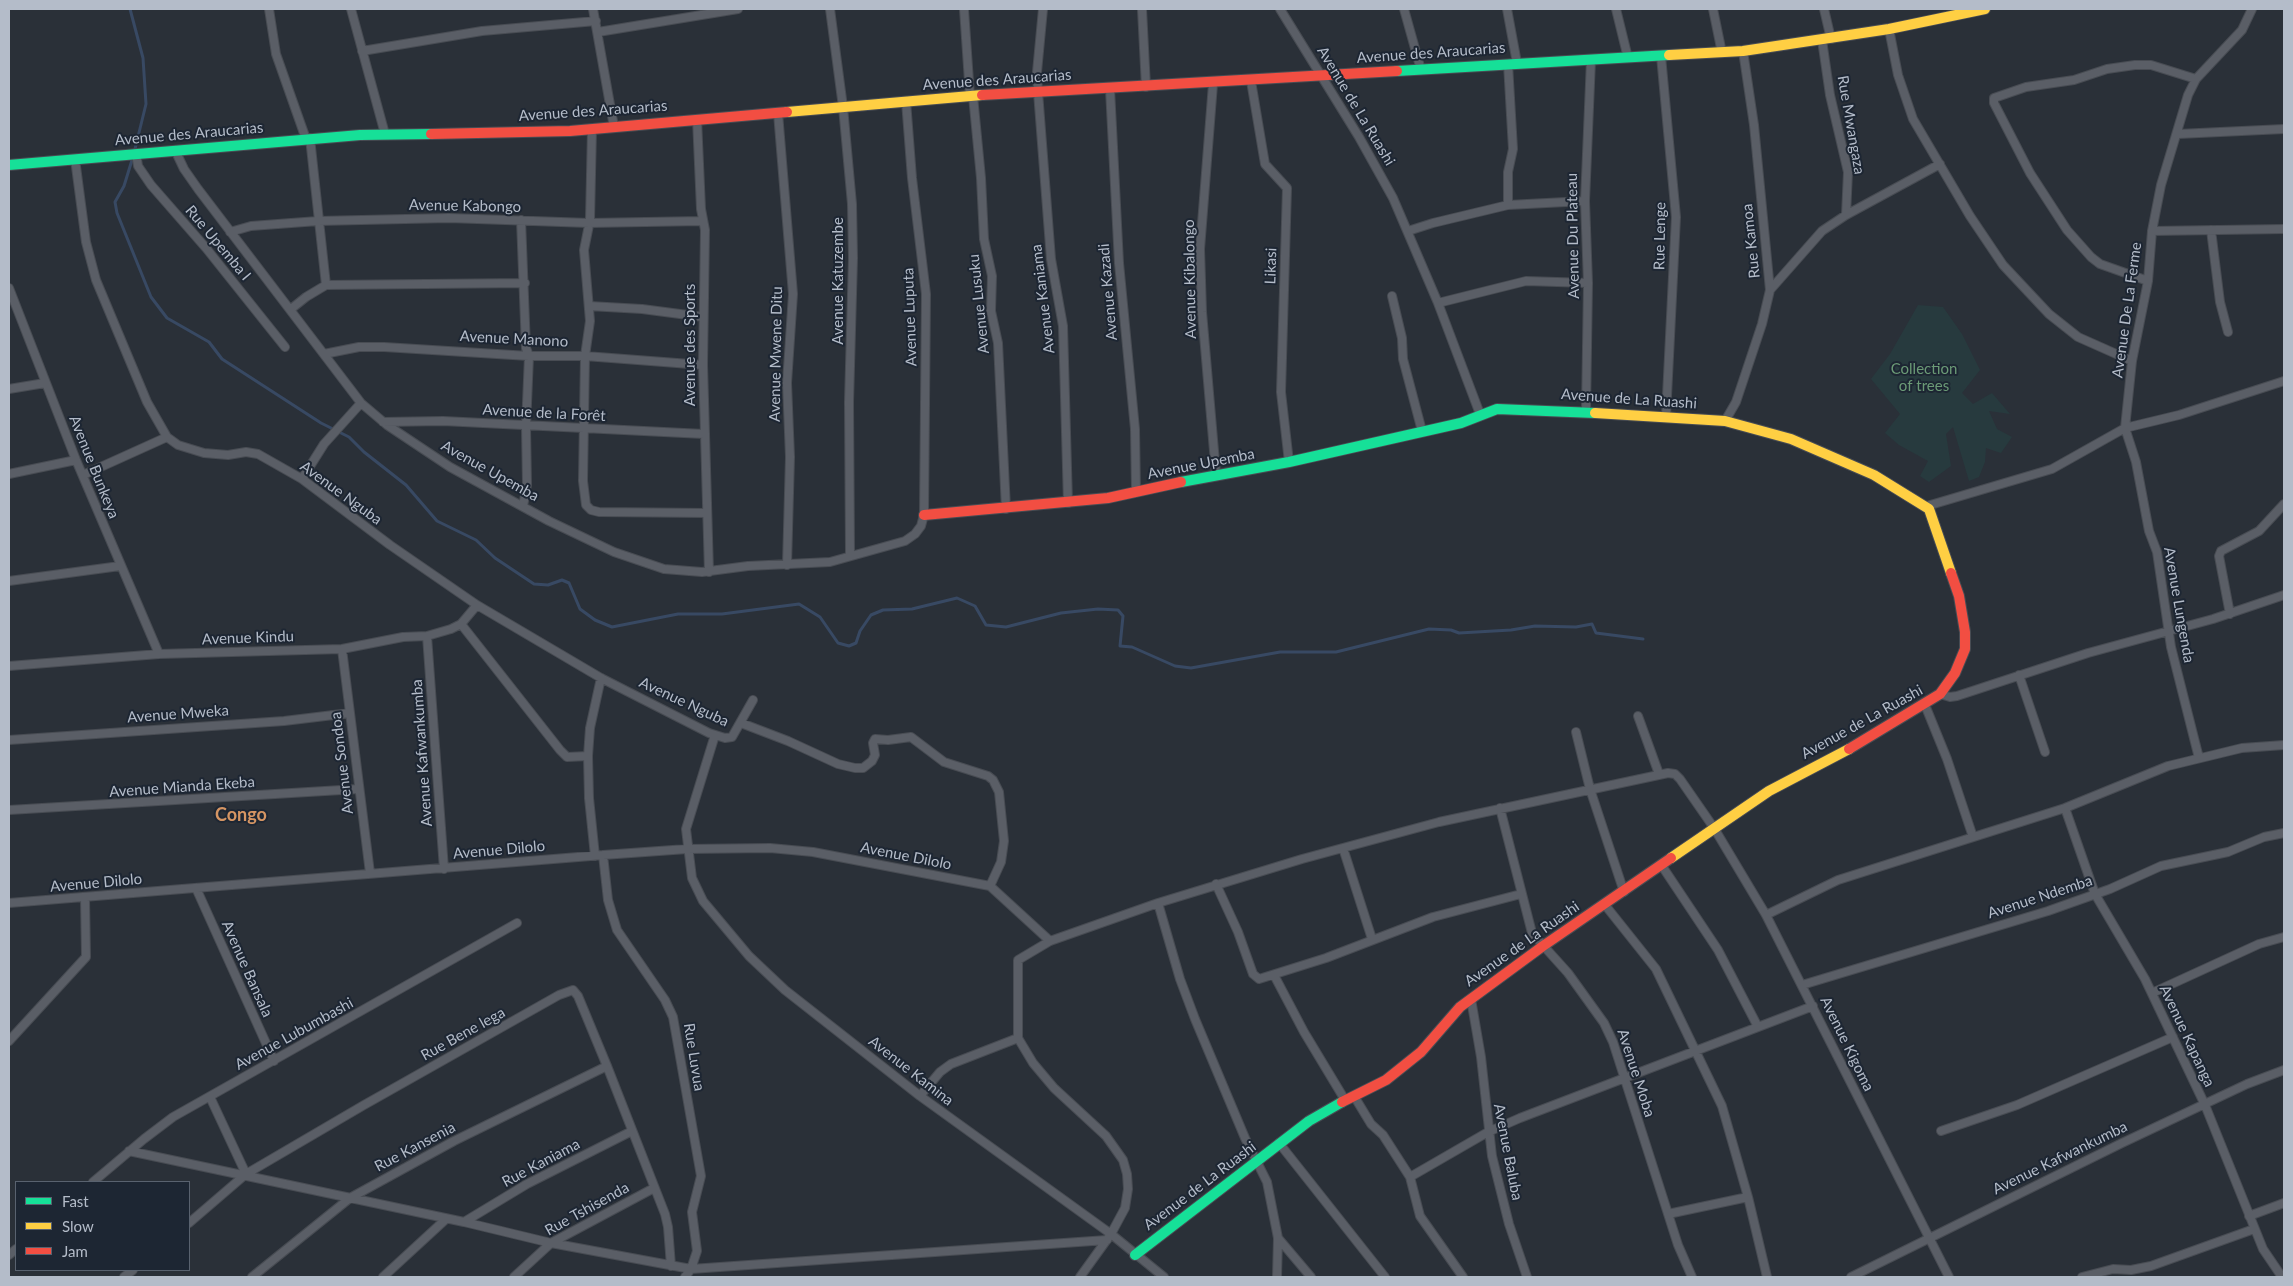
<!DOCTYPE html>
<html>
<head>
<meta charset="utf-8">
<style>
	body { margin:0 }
	#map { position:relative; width:2293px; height:1286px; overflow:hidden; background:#2a3038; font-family:Lato,sans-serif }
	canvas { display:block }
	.frame { position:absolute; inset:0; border:10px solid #b4bcc9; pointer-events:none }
	.legend { position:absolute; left:15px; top:1181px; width:175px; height:90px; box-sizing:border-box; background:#1d2633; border:1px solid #59626f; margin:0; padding:6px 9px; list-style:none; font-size:15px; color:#b4bcc9 }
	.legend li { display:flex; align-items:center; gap:10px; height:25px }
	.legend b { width:25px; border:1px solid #59626f }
</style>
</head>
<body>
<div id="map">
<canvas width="2293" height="1286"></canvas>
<div class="frame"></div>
<ul class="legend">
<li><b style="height:6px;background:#16e098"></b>Fast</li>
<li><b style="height:6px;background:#ffcf43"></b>Slow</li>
<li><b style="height:6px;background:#f24e42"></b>Jam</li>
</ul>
</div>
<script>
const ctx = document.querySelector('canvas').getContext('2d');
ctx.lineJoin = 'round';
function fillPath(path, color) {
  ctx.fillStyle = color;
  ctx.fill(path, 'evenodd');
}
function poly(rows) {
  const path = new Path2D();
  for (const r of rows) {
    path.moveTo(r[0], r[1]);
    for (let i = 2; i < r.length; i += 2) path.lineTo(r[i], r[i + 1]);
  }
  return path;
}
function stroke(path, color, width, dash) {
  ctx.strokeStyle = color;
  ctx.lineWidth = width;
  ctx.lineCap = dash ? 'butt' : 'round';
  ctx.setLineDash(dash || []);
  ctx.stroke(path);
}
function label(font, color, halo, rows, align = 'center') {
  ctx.font = font + ' Lato,sans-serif';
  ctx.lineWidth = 4;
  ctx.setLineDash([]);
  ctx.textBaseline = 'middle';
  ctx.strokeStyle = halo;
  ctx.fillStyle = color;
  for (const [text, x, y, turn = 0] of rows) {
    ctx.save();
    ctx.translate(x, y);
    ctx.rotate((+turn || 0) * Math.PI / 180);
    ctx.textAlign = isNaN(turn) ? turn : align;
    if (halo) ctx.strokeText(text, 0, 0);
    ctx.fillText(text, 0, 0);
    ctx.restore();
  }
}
const green = poly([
	[1918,305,1943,307,1962,334,1980,370,1962,393,1973,404,1992,393,2010,414,1989,411,1997,429,2012,437,2001,453,1986,448,1985,462,1979,477,1969,481,1953,427,1946,434,1951,466,1929,482,1920,476,1928,461,1899,445,1885,433,1900,414,1871,379,1890,354]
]);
const stream = poly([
	[130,9,143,58,146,104,135,149],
	[132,160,124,186,115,202,117,213,151,297,167,318,209,342,222,359,321,423,349,437,364,452,406,485,437,521,476,540,495,558,534,584,548,585,562,580,569,583,580,609,595,620,612,627,678,614,722,614,799,604,820,617,838,643,849,646,856,643,860,631,871,615,883,610,912,609,957,598,975,606,986,625,1006,627,1061,613,1098,609,1118,610,1123,616,1120,646,1132,647,1175,666,1191,668,1280,652,1336,652,1429,629,1451,630,1459,633,1511,630,1535,626,1576,627,1592,624,1596,633,1643,639]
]);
const street = poly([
	[269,9,276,54,306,139],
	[351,9,385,134],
	[593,9,614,127],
	[830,9,843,107,852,204,853,258,849,402,850,555],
	[964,9,970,96],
	[1043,9,1037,72,1038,92,1051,259,1063,326,1068,503],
	[1142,9,1146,87],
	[1280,9,1359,137,1393,198,1438,303,1480,414],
	[1404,9,1421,70],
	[1507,9,1517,63],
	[1616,9,1628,58],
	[1713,9,1722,53],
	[1824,9,1831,39],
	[1889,29,1898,75,1913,119,1970,216,2003,265,2049,314,2078,337,2132,361],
	[598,32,738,9],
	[1822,40,1830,95,1848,172,1846,215],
	[362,51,482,31,596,21],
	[1661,56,1676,217,1666,416],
	[1251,81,1265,164,1287,188,1281,392,1289,462],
	[1213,84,1200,249,1202,312,1216,474],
	[1110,89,1119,263,1135,429,1136,492],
	[973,96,981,178,984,239,992,276,991,311,998,343,1006,509],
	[778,113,793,294,787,383,790,457,787,565],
	[697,119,701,209,705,230,703,365,709,572],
	[592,129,590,220,584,250,590,321,585,356,583,481,586,505,591,510,599,512,707,513],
	[2178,134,2284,129],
	[310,138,326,285],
	[175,150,184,169,198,189,361,403,387,425,450,467,549,521,614,552,664,569,702,572,748,566,830,562,905,541,915,534,921,526,924,515,926,294,912,178,906,101],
	[136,153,138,166,151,185,206,248,285,347],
	[75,159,86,242,96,280,147,402,167,437,178,445,204,453,228,455,246,452,258,454,302,479,390,545,477,605,601,678,709,733,725,738,732,737,753,700],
	[1508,205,1508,172,1513,149,1508,64],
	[521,220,526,348,529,356,526,427,527,485,523,506],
	[2211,230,2220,302,2228,332],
	[1408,231,1433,223,1508,205,1585,201],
	[2152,231,2284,229],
	[230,232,251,226,318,221,449,218,589,223,702,221],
	[2148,281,2100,264,2091,257,2067,230,2030,173,1994,103,1994,98,2026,87,2074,80,2107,69,2135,65,2151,65,2196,79],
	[9,288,76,460,159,654],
	[1770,290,1822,231,1846,215,1940,164],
	[1392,296,1402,338,1403,359,1422,431],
	[1438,303,1526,281,1588,283],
	[589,306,642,309,703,317],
	[291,309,306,297,326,285,525,283],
	[324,354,359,347,384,347,529,356,585,356,703,365],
	[9,389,45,383],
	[1586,411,1588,283,1585,201,1591,60],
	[1725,421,1736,402,1762,324,1770,290,1754,125,1743,51],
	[383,422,443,421,704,434],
	[9,474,76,460],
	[83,475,167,437],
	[302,479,324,444,361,403],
	[1927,506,2052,469,2125,428,2132,361,2148,281,2152,231,2161,185,2188,95,2196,79,2242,30,2252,9],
	[9,581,120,566],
	[2230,614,2219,556,2221,551,2259,531,2284,504],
	[461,624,560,750,567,757,588,756],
	[427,636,444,869],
	[342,649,370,873],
	[9,666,159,654,342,649,403,637,427,636,451,629,461,624,477,605],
	[2019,675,2045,752],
	[1940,694,1950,697,1957,696,2088,653,2213,619,2284,595],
	[1925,705,1947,759,1973,837],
	[1638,716,1659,774],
	[741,723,788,741,838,764,855,768,863,768,872,761,875,755,873,743,875,739,888,740,911,737,944,762,988,776,993,780,999,792,1004,841,1001,862,990,886],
	[1576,732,1590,789,1624,892],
	[715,735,686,829,692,878,703,901,749,956,785,990,920,1096,1111,1234,1164,1277],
	[9,740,284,721,350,713],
	[2199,758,2171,647,2157,552,2149,531,2136,462,2125,428,2179,415,2284,381],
	[1500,808,1532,933,1568,973,1604,1023,1613,1042,1678,1245,1692,1277],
	[2065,808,2095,894,2145,979,2205,1105,2263,1249,2282,1277],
	[9,810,358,789],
	[1343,848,1372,939],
	[603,855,608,900,617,930,665,1000,673,1017,701,1176,692,1212,697,1251,691,1269,685,1277],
	[595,856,589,798,588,756,590,728,601,678],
	[1662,866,1718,950,1758,1027],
	[1216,884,1238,932,1253,974,1259,979,1326,958,1433,917,1521,894],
	[990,886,1050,941],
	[196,888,274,1061],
	[9,903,603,855,687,849,770,848,813,852,990,886],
	[1158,903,1180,979,1195,1019,1245,1138,1267,1182,1278,1238,1277,1277],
	[1605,905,1656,969,1722,1106,1748,1197],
	[1766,915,1838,880,2065,808,2168,766,2242,748,2284,745],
	[1274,975,1304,1032,1345,1100],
	[1802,985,2048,911,2110,889,2161,866,2228,852,2264,837,2284,833],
	[2152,993,2259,944,2284,937],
	[1471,999,1481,1057,1492,1156,1509,1224,1527,1277],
	[9,1041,86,957,85,898],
	[920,1096,940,1072,951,1064,1018,1038],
	[1354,1096,1371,1124,1383,1135,1410,1177,1420,1216,1463,1277],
	[210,1097,246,1174],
	[1941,1131,2017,1105,2173,1037],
	[1279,1143,1385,1277],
	[129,1151,464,1222,551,1243,691,1269,1107,1240],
	[1410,1177,1488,1132,1520,1118,1813,1006],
	[93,1182,144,1139,173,1117,517,923],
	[1668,1214,1748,1197,1767,1277],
	[2249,1216,2284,1203],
	[464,1222,527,1184,632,1131],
	[189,1223,246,1174,364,1105,559,995,573,990,578,996,607,1066,665,1214,668,1227,671,1266],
	[1278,1238,1311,1277],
	[9,1255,16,1249],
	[124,1277,133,1270],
	[252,1277,350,1198,454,1141,607,1066],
	[383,1277,446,1219],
	[514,1277,551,1243,654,1188],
	[1080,1277,1111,1234,1125,1208,1128,1189,1127,1174,1123,1160,1106,1136,1054,1088,1033,1063,1018,1038,1018,960,1050,941,1158,903,1302,859,1439,822,1668,773,1675,774,1680,779,1714,828,1766,915,1949,1277],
	[1851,1277,2122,1143,2247,1084,2284,1070],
	[2082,1277,2113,1269,2131,1270,2151,1266,2254,1229]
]);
const fast = poly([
	[1397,71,1669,55],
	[9,165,360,135,431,134],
	[1181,482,1289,462,1461,423,1497,409,1595,413],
	[1135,1255,1309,1121,1342,1102]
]);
const slow = poly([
	[1669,55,1743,51,1889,29,1985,9],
	[787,112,982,95],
	[1595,413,1725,421,1791,439,1874,475,1929,509,1951,573],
	[1671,858,1769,791,1849,749]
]);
const jam = poly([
	[982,95,1397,71],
	[431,134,570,131,787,112],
	[924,515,1108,498,1181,482],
	[1849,749,1940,694,1955,673,1965,649,1965,632,1959,596,1951,573],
	[1342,1102,1386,1080,1421,1052,1460,1007,1543,946,1671,858]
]);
const streetNames = [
	["Avenue des Araucarias",1431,53,-4],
	["Avenue des Araucarias",997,80,-4],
	["Avenue de La Ruashi",1356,106,59],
	["Avenue des Araucarias",593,111,-4],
	["Rue Mwangaza",1851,125,80],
	["Avenue des Araucarias",189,134,-5],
	["Avenue Kabongo",465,206,1],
	["Avenue Du Plateau",1573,236,-91],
	["Rue Lenge",1660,236,-89],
	["Rue Kamoa",1751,241,-96],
	["Rue Upemba I",218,243,50],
	["Likasi",1271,266,-88],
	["Avenue Kibalongo",1190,279,-91],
	["Avenue Katuzembe",838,281,-90],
	["Avenue Kazadi",1108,292,-95],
	["Avenue Kaniama",1043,299,-97],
	["Avenue Lusuku",979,304,-96],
	["Avenue De La Ferme",2127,310,-82],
	["Avenue Luputa",910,317,-92],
	["Avenue Manono",514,339,3],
	["Avenue des Sports",690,345,-90],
	["Avenue Mwene Ditu",776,354,-89],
	["Avenue de La Ruashi",1629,399,4],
	["Avenue de la Forêt",544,413,3],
	["Avenue Upemba",1201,464,-11],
	["Avenue Bunkeya",94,467,68],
	["Avenue Upemba",490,471,29],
	["Avenue Nguba",341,493,36],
	["Avenue Lungenda",2179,605,80],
	["Avenue Kindu",248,638,-2],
	["Avenue Nguba",684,702,25],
	["Avenue Mweka",178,714,-4],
	["Avenue de La Ruashi",1862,722,-29],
	["Avenue Kafwankumba",422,753,-94],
	["Avenue Sondoa",342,763,-97],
	["Avenue Mianda Ekeba",182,787,-4],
	["Avenue Dilolo",499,850,-5],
	["Avenue Dilolo",906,856,11],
	["Avenue Dilolo",96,883,-5],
	["Avenue Ndemba",2040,897,-18],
	["Avenue de La Ruashi",1522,944,-35],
	["Avenue Bansala",247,969,66],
	["Avenue Lubumbashi",294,1034,-29],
	["Rue Bene lega",463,1034,-29],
	["Avenue Kapanga",2187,1036,65],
	["Avenue Kigoma",1847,1044,64],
	["Rue Luvua",694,1057,81],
	["Avenue Kamina",911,1071,38],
	["Avenue Moba",1636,1073,72],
	["Rue Kansenia",415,1147,-28],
	["Avenue Baluba",1508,1152,79],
	["Avenue Kafwankumba",2060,1158,-26],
	["Rue Kaniama",541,1163,-28],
	["Avenue de La Ruashi",1200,1186,-37],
	["Rue Tshisenda",587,1209,-29]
];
const parkNames = [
	["Collection",1924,369],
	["of trees",1924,386]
];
const quarterNames = [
	["Congo",241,815]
];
fillPath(green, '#273a3e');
stroke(stream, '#384963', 3);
stroke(street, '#484c53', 10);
stroke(fast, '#484c53', 12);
stroke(slow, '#484c53', 12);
stroke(jam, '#484c53', 12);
stroke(street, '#5a5e66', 8);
stroke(fast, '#16e098', 10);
stroke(slow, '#ffcf43', 10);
stroke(jam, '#f24e42', 10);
label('15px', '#b4bcc9', '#1d2633', streetNames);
label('15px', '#6b9a76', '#1d2633', parkNames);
label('bold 18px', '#d59563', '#1d2633', quarterNames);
</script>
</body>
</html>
